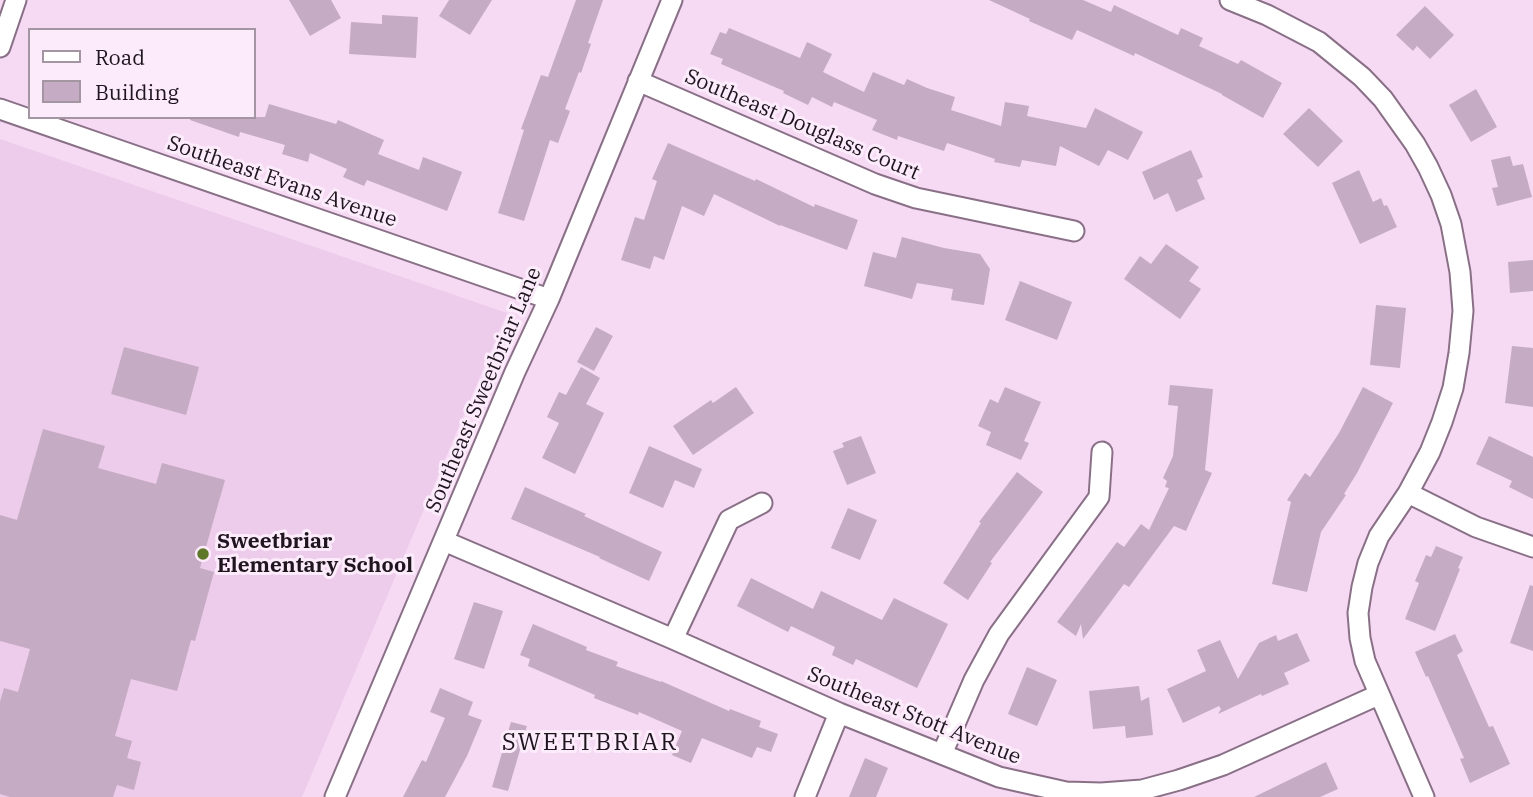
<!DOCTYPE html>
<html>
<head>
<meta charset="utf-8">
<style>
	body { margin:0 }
	#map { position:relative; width:1533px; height:797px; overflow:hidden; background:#f6daf4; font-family:"IBM Plex Serif",serif }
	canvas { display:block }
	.legend { position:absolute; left:28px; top:28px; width:228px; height:91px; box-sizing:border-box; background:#fcebfb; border:2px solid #a495a3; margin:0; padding:9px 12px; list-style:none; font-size:21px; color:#1f151e }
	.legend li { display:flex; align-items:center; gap:14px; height:35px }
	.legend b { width:35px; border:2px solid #a495a3 }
</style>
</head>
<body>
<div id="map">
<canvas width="1533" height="797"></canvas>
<ul class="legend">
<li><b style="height:9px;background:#fff"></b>Road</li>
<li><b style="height:19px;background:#c5abc3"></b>Building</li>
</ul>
</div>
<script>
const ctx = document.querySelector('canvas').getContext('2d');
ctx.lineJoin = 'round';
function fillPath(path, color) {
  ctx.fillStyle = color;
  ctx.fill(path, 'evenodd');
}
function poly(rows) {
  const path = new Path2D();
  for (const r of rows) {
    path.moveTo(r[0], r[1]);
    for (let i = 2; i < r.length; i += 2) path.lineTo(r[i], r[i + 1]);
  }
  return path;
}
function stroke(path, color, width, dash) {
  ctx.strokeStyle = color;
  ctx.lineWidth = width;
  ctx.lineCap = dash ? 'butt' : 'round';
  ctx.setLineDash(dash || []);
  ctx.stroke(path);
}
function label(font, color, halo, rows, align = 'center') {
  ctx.font = font + ' "IBM Plex Serif",serif';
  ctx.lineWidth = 6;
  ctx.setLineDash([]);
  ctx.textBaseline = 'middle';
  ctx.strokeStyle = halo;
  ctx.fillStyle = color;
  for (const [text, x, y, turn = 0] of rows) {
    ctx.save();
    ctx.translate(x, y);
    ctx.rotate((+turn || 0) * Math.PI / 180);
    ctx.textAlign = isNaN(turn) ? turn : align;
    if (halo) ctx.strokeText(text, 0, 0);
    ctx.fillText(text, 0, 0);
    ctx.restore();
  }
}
const built = poly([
	[0,139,507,313,302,797,0,797]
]);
const building = poly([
	[289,0,331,0,341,18,310,36],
	[449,0,492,0,470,35,439,16],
	[576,0,603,0,588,43,591,44,581,73,579,72,565,109,570,111,558,143,550,140,524,221,498,213,524,130,521,129,541,75,548,77],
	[989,0,1083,0,1111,12,1114,5,1178,35,1181,28,1203,38,1199,46,1238,64,1241,60,1282,83,1263,118,1222,95,1222,94,1135,53,1134,56,1077,30,1072,40,1029,21,1030,19],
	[1425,6,1454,35,1430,59,1417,46,1413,51,1396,35],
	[382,15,418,17,416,58,349,54,351,22,382,24],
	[729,28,800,58,807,42,832,54,823,72,864,92,873,72,904,85,907,79,927,88,955,97,951,110,1001,126,1005,102,1029,106,1027,116,1086,128,1095,108,1143,132,1128,160,1108,150,1099,166,1060,146,1056,166,1022,160,1020,167,994,162,995,159,947,143,944,151,898,136,897,140,872,130,877,120,834,102,832,107,812,97,808,105,783,93,784,91,721,64,723,59,710,54,720,32,726,34],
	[1476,89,1497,127,1471,142,1449,105],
	[269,104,336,124,338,120,384,140,378,154,419,170,423,157,462,172,447,211,367,180,364,186,343,177,347,169,310,153,308,162,282,154,285,145,240,132,239,137,190,120,190,117,265,117],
	[1309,108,1343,141,1318,167,1283,134],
	[668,143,755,181,756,179,814,207,815,204,858,220,847,250,780,225,780,226,714,194,704,216,682,206,664,260,654,256,650,269,621,260,635,217,644,220,657,181,652,179],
	[1191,150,1203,177,1197,180,1205,199,1176,212,1168,193,1154,200,1142,172],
	[1510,156,1513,166,1523,164,1532,197,1497,206,1492,188,1498,187,1491,160],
	[1359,170,1373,202,1381,198,1384,206,1387,205,1397,227,1360,244,1332,183],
	[902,237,944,248,980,254,990,269,984,305,951,300,953,289,917,283,912,299,864,286,873,252,896,258],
	[1166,244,1199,267,1189,281,1201,289,1180,319,1124,279,1140,256,1151,264],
	[1533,260,1533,291,1510,293,1508,262],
	[1020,281,1072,302,1057,340,1005,320],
	[1376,305,1406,308,1400,368,1370,365],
	[596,327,613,336,594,371,577,362],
	[1512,346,1533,348,1533,407,1505,403],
	[124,347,199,367,186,415,111,394],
	[581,367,600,378,586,404,604,413,575,474,542,458,559,423,547,417,559,392,566,395],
	[1170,385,1213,389,1205,470,1212,473,1186,531,1174,526,1129,587,1124,584,1083,639,1081,624,1076,636,1057,622,1117,542,1124,547,1141,524,1149,530,1169,488,1165,487,1167,481,1163,478,1173,456,1178,406,1168,405],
	[736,387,754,413,693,455,673,426,711,400,713,403],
	[1005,387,1041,402,1024,441,1029,443,1021,460,986,445,991,432,978,426,990,399,998,403],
	[1363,387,1393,403,1357,473,1344,494,1346,495,1321,532,1307,592,1272,584,1291,502,1287,500,1305,473,1310,477,1339,433],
	[43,429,105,446,98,468,145,481,156,484,162,463,225,480,200,568,214,572,195,641,191,640,177,691,131,679,115,736,132,741,127,758,141,762,134,790,117,785,113,797,10,797,0,794,0,702,4,688,18,692,30,649,0,641,0,515,17,520],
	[861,436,876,473,847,485,833,451,844,447,842,443],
	[1489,436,1533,457,1533,499,1509,487,1512,481,1476,464],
	[649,446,702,469,694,488,675,480,663,508,629,493],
	[1017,472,1043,492,990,562,992,563,968,600,943,583,981,523,979,522],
	[525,487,586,514,584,516,662,552,649,581,599,558,600,557,511,519],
	[848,508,877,520,860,560,831,548],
	[1436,546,1463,557,1458,568,1460,569,1435,631,1405,619,1419,583,1415,581,1426,555,1431,557],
	[751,578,813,609,821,591,882,620,894,598,948,624,917,688,856,659,853,665,832,655,835,647,791,626,788,632,737,606],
	[1530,585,1533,586,1533,651,1510,643],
	[474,602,503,611,484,669,454,659],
	[533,624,587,647,586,650,618,662,616,666,661,682,661,681,729,711,730,709,761,721,759,727,778,734,771,752,757,747,752,758,702,738,691,763,672,755,682,731,639,712,638,715,594,698,595,695,528,666,530,659,520,655],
	[1297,633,1310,661,1284,673,1289,684,1262,696,1261,694,1218,714,1221,709,1219,706,1183,723,1167,689,1206,671,1197,650,1220,640,1238,679,1259,643,1276,635,1278,641],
	[1455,634,1463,651,1457,655,1489,727,1493,726,1510,764,1470,783,1460,759,1464,758,1428,676,1426,677,1415,652],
	[1027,667,1057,680,1037,726,1008,714],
	[1139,686,1141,701,1149,697,1153,735,1126,738,1125,726,1093,729,1089,691],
	[440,688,473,702,468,715,482,720,467,756,445,797,403,797,422,760,426,762,445,718,430,712],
	[511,722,527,726,508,791,492,787],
	[865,758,888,768,876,797,849,797],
	[1326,762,1338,789,1320,797,1254,797]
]);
const minor = poly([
	[1230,0,1267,15,1319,42,1362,77,1383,99,1415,144,1428,167,1441,195,1451,224,1460,272,1463,311,1459,353,1453,388,1442,422,1430,452,1408,493,1379,536,1368,563,1362,587,1358,613,1360,638,1365,661,1424,797],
	[0,47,16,0],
	[638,81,875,184,916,198,1074,231],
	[0,109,549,299],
	[1408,493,1476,527,1533,547],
	[444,541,673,639,839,713,999,777,1066,792,1101,793,1142,790,1179,780,1223,765,1378,695],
	[673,639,729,520,762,503],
	[942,754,974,680,999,634,1099,497,1102,452],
	[335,797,515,372,549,299,672,0],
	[805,797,839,713]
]);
const markers = [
	[203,554,7,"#5e7729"]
];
const streetNames = [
	["Southeast Douglass Court",802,125,23],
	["Southeast Evans Avenue",282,182,19],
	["Southeast Sweetbriar Lane",484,390,-67],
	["Southeast Stott Avenue",914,716,22]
];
const poiNames = [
	["Sweetbriar",217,542],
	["Elementary School",217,566]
];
const quarterNames = [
	["SWEETBRIAR",590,743]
];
fillPath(built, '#edcbea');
fillPath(building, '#c5abc3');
stroke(minor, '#897087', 23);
stroke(minor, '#fff', 19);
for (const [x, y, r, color] of markers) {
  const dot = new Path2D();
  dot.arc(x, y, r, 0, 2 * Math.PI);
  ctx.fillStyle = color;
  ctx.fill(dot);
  stroke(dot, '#fcebfb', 2.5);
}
label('21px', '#1f151e', '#fcebfb', streetNames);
label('bold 21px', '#1f151e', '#fcebfb', poiNames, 'left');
ctx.letterSpacing = '2px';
label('24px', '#1f151e', '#fcebfb', quarterNames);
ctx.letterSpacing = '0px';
</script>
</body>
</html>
